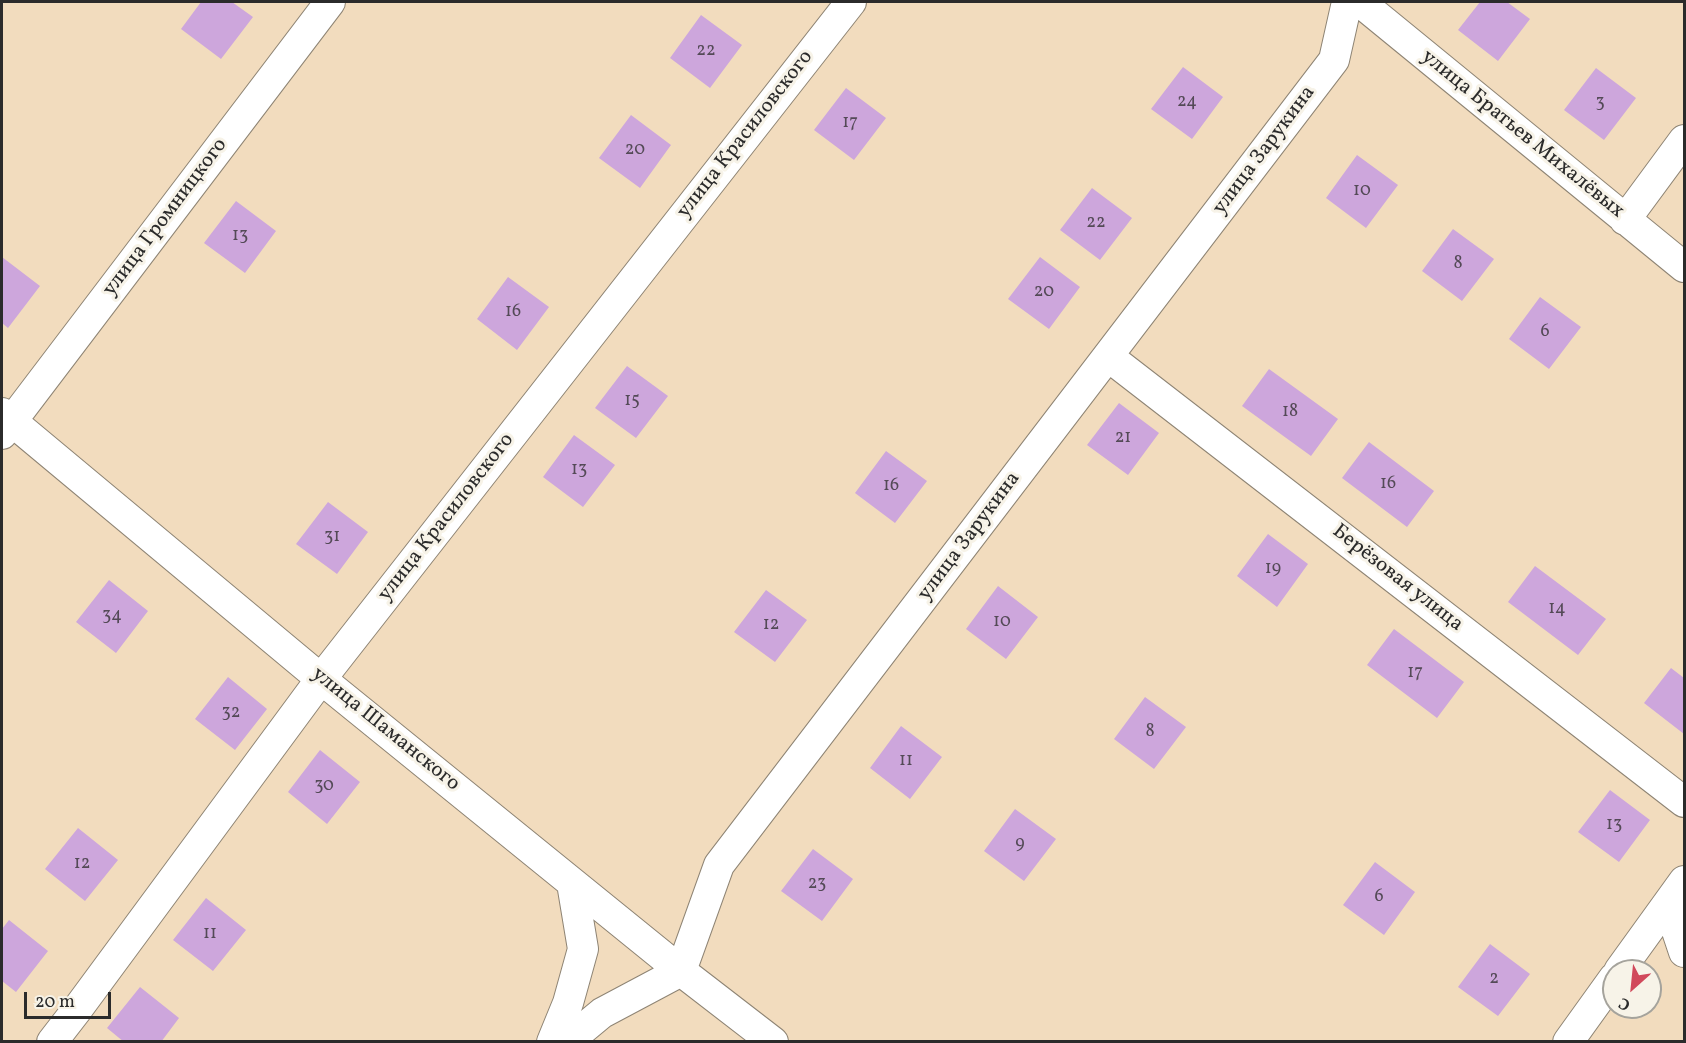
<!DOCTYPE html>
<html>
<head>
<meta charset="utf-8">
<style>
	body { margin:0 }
	#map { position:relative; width:1686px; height:1043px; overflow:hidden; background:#f2dcbe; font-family:Vollkorn,serif }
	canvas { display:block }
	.frame { position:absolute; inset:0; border:3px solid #2b2b2b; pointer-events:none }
	.north { position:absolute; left:1602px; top:959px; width:60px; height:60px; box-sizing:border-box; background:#f7f3e8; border:2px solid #a5a39c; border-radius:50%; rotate:207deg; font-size:16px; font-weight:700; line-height:24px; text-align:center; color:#2b2b2b }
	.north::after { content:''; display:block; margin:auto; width:21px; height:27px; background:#d1495b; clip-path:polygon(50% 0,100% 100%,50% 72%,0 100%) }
	.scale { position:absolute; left:24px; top:992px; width:87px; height:27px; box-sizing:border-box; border:3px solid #2b2b2b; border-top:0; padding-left:8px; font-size:18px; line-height:21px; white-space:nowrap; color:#2b2b2b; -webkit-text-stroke:4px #f7f3e8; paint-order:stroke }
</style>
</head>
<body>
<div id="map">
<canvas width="1686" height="1043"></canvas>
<div class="frame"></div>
<div class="north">С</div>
<div class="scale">20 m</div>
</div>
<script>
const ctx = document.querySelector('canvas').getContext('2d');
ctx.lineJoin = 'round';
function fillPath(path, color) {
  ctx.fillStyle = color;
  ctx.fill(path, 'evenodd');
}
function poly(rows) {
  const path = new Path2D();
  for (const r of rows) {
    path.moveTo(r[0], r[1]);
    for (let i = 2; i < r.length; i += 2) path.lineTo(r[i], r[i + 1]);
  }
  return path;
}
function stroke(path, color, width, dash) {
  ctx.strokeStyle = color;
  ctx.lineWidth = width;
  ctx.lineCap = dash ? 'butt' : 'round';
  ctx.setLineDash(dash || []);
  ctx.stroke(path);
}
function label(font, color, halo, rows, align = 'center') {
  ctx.font = font + ' Vollkorn,serif';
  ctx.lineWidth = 6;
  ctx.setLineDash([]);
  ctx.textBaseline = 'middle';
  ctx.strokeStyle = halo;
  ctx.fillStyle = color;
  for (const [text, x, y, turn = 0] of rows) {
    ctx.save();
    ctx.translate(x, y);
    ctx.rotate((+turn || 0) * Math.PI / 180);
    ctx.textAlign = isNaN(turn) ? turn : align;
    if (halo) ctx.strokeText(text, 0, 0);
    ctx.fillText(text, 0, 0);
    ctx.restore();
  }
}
const building = poly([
	[201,2,232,2,253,17,221,59,181,29],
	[1480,2,1507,2,1530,19,1498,61,1458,30],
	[701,15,742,45,710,88,670,58],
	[1183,67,1223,97,1192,139,1151,109],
	[1596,68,1636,98,1604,140,1564,110],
	[846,88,886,118,854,160,814,130],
	[631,115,671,145,640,188,599,158],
	[1357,155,1398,185,1366,228,1326,198],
	[1092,188,1132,218,1100,260,1060,230],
	[236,201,276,231,245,273,204,243],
	[1453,229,1494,259,1462,301,1422,271],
	[2,257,40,286,8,328,2,323],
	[1040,257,1080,287,1049,329,1008,299],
	[508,277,549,307,517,350,477,319],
	[1540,297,1581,327,1549,369,1509,339],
	[627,366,668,396,636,438,595,408],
	[1269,369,1338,419,1311,456,1242,406],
	[1119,403,1159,433,1128,475,1087,445],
	[574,435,615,465,583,507,543,477],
	[1369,442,1434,491,1407,527,1342,478],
	[886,451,927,481,895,523,855,493],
	[328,502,368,532,337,574,296,544],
	[1268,534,1308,564,1277,607,1237,576],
	[1535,566,1606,619,1578,655,1508,602],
	[109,580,148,611,116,653,76,622],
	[998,586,1038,617,1006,659,966,629],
	[766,590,807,620,775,662,734,632],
	[1394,629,1464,682,1437,718,1367,665],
	[1671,668,1684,678,1684,734,1644,703],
	[228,677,267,709,235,750,195,719],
	[1145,697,1186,727,1154,769,1114,739],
	[901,726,942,757,910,799,870,768],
	[320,750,360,782,327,824,288,792],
	[1610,790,1650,820,1619,862,1578,832],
	[1015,809,1056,839,1024,881,984,851],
	[78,828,118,860,85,901,45,869],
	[813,849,853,879,822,921,781,891],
	[1375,862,1415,892,1384,935,1343,905],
	[206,898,246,930,213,971,173,940],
	[9,920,48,951,16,992,2,981,2,929],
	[1490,944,1530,974,1498,1016,1458,987],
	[140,987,179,1018,161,1042,124,1042,107,1028]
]);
const minor = poly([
	[1360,2,1684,267],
	[1625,220,1684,140],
	[1109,357,1684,802],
	[2,413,321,679,681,971,773,1042],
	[2,434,330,2],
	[1684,903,1676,928,1684,952],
	[1619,971,1684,881],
	[52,1042,76,1011,321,679,851,2],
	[552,1042,568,1003,583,949,572,883],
	[567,1042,602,1013,681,971,719,865,1334,60,1347,2],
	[1568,1042,1614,978]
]);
const numberNames = [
	["22",706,52],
	["24",1187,103],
	["3",1600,104],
	["17",850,124],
	["20",635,151],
	["10",1362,192],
	["22",1096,224],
	["13",240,237],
	["8",1458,265],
	["20",1044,293],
	["16",513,313],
	["6",1545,333],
	["15",632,402],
	["18",1290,413],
	["21",1123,439],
	["13",579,471],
	["16",1388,485],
	["16",891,487],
	["31",332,538],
	["19",1273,570],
	["14",1557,610],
	["34",112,617],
	["10",1002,623],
	["12",771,626],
	["17",1415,674],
	["32",231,714],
	["8",1150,733],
	["11",906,762],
	["30",324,787],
	["13",1614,826],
	["9",1020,845],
	["12",82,865],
	["23",817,885],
	["6",1379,898],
	["11",210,935],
	["2",1494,980]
];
const streetNames = [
	["улица Красиловского",746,135,-52],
	["улица Братьев Михалёвых",1522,135,39],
	["улица Зарукина",1265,151,-53],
	["улица Громницкого",166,218,-53],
	["улица Красиловского",447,518,-52],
	["улица Зарукина",970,537,-53],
	["Берёзовая улица",1397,579,38],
	["улица Шаманского",385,730,39]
];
fillPath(building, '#cda6dc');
stroke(minor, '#8e8474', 32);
stroke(minor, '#fff', 30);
label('18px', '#544a57', null, numberNames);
label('21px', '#2b2b2b', '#f7f3e8', streetNames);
</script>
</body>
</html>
